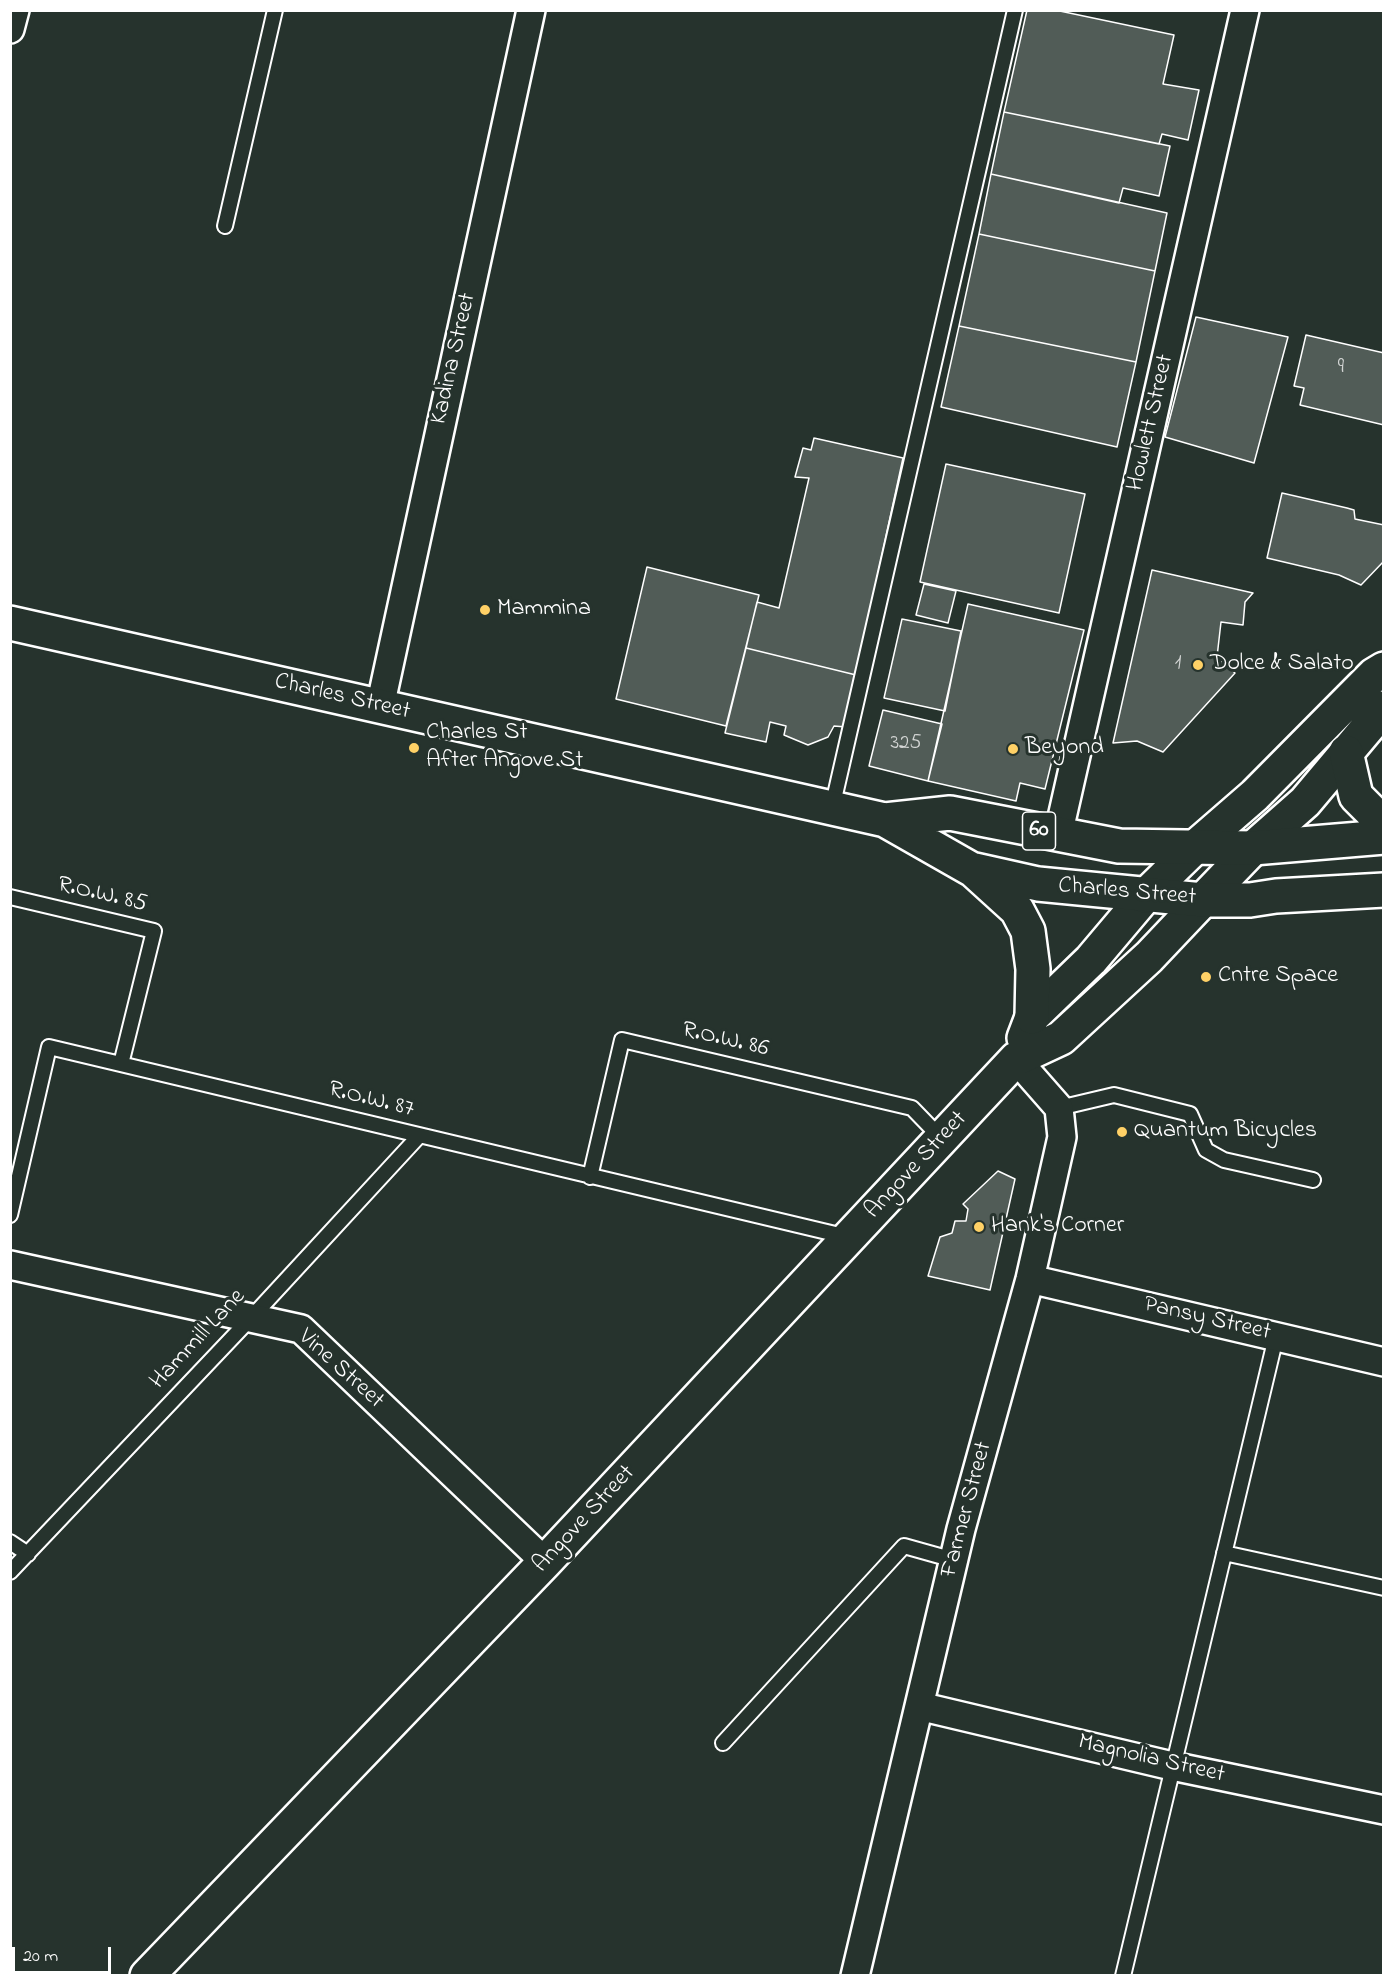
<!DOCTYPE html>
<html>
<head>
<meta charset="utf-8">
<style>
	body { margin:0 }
	#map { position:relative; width:1394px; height:1986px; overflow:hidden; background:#26332d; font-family:"Indie Flower",sans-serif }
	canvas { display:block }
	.frame { position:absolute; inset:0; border:12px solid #fff; pointer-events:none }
	.scale { position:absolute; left:12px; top:1947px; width:99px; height:27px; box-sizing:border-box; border:3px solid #fff; border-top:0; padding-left:8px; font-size:18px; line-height:21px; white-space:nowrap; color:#fff; -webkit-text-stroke:4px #26332d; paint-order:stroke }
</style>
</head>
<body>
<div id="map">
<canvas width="1394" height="1986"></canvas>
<div class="frame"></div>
<div class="scale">20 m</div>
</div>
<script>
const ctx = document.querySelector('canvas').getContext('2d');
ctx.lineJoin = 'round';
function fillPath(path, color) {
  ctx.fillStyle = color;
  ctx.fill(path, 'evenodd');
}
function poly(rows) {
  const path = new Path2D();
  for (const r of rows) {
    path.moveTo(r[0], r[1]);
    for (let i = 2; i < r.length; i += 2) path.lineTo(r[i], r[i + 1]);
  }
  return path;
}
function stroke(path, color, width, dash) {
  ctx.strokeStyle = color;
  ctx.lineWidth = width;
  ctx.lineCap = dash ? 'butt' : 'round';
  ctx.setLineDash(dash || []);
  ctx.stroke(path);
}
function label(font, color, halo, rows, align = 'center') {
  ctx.font = font + ' "Indie Flower",sans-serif';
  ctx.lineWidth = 6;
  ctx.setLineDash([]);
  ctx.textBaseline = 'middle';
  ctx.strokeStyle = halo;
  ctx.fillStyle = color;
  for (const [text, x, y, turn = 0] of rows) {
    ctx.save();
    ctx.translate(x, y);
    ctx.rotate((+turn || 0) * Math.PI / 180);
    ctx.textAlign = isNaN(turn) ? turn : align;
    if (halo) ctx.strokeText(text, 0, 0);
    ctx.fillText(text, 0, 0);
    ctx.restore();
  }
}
const building = poly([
	[1027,10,1055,10,1174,35,1163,84,1199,90,1188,140,1162,134,1159,144,1004,112,1027,10],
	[1004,112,1170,146,1159,196,1123,188,1119,203,991,174,1004,112],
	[991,174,1167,213,1155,271,979,234,991,174],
	[979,234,1155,271,1136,362,959,326,979,234],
	[1196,317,1288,337,1254,463,1165,437,1196,317],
	[959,326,1136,362,1117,447,941,407,959,326],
	[1306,335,1384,353,1384,425,1300,405,1304,388,1294,386,1306,335],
	[814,438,903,458,856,675,746,648,757,602,779,608,809,478,795,477,803,448,811,450,814,438],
	[946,464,1085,494,1059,613,920,582,946,464],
	[1282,493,1347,508,1354,510,1355,519,1384,525,1384,561,1361,585,1339,575,1267,558,1282,493],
	[647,567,759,595,726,726,616,699,647,567],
	[1152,570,1253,593,1245,602,1243,625,1221,622,1217,657,1235,673,1163,752,1137,741,1113,743,1152,570],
	[924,584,956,591,948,623,916,615,924,584],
	[968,604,1084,630,1045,789,1020,783,1016,801,928,781,968,604],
	[902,619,961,631,945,711,884,698,902,619],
	[746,648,856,675,846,727,834,726,828,737,808,745,784,735,786,726,770,722,766,742,725,733,746,648],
	[883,710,942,724,928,781,869,766,883,710],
	[998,1171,1015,1179,990,1290,928,1276,940,1237,952,1233,955,1221,966,1221,968,1209,963,1204,998,1171]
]);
const service = poly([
	[225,226,275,10],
	[832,808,1015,10],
	[10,897,154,931,121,1064],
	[1059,1108,1114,1095,1190,1114,1206,1150,1224,1160,1313,1180],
	[590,1177,622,1040,912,1108,942,1139],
	[10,1215,49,1047,848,1237],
	[10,1542,28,1554],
	[1224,1553,1384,1588],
	[10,1572,251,1318,419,1136],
	[723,1743,904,1546,954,1560],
	[1123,1976,1276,1337]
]);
const minor = poly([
	[10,29,15,10],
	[380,707,531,10],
	[1058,835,1245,10],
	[10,1265,301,1329,545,1562],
	[1030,1279,1384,1362],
	[919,1706,1172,1766,1384,1810],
	[855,1976,961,1529,1030,1279,1062,1137,1059,1108,1016,1059]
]);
const secondary = poly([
	[1024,1038,1032,1017,1091,960,1145,896],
	[147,1976,545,1562,1016,1059,1061,1038,1149,957,1203,900]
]);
const primary = poly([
	[1145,896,1194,848,1255,795,1374,675,1384,669],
	[1203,900,1253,848,1305,802,1384,708]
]);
const trunk = poly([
	[10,623,885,820,971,869,1038,884,1203,900,1250,900,1276,896,1384,890],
	[1346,752,1356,796,1384,824],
	[885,820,950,813,1119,846,1253,848,1384,837],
	[973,870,1017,910,1028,931,1033,969,1032,1017]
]);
const markers = [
	[485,610,6,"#ffd166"],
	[1198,665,6,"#ffd166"],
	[414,748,6,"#ffd166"],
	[1013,749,6,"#ffd166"],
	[1206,977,6,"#ffd166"],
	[1122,1132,6,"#ffd166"],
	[979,1227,6,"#ffd166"]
];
const numberNames = [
	["9",1341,369],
	["1",1178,665],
	["325",906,745]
];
const shields = [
	[1039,831,33]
];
const shieldNames = [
	["60",1039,831]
];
const streetNames = [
	["Kadina Street",455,359,-77],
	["Howlett Street",1152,423,-77],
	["Charles Street",342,698,13],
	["Charles Street",1127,893,5],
	["R.O.W. 85",102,896,13],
	["R.O.W. 86",725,1041,13],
	["R.O.W. 87",371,1101,14],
	["Angove Street",917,1166,-47],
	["Pansy Street",1207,1320,13],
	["Hammill Lane",199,1340,-47],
	["Vine Street",340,1370,42],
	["Farmer Street",968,1510,-75],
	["Angove Street",585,1520,-47],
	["Magnolia Street",1151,1760,13]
];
const poiNames = [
	["Mammina",497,610],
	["Dolce & Salato",1210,665],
	["Charles St",426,734],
	["After Angove St",426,762],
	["Beyond",1025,749],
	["Cntre Space",1218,977],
	["Quantum Bicycles",1134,1132],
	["Hank's Corner",991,1227]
];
fillPath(building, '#515c57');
stroke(building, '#fff', 1.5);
stroke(service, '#fff', 18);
stroke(minor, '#fff', 32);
stroke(secondary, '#fff', 38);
stroke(primary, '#fff', 38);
stroke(trunk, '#fff', 38);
stroke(service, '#26332d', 14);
stroke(minor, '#26332d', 27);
stroke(secondary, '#26332d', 33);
stroke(primary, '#26332d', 33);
stroke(trunk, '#26332d', 33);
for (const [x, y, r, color] of markers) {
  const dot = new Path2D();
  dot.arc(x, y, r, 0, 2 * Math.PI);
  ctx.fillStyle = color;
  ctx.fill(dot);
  stroke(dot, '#26332d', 2);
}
label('21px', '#d4d6d5', null, numberNames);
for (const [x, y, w] of shields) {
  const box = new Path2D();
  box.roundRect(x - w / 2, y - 19, w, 38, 4.5);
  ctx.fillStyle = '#26332d';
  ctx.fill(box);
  stroke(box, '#fff', 1.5);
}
label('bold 22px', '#fff', null, shieldNames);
label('24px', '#fff', '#26332d', streetNames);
label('24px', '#fff', '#26332d', poiNames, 'left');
</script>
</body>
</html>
